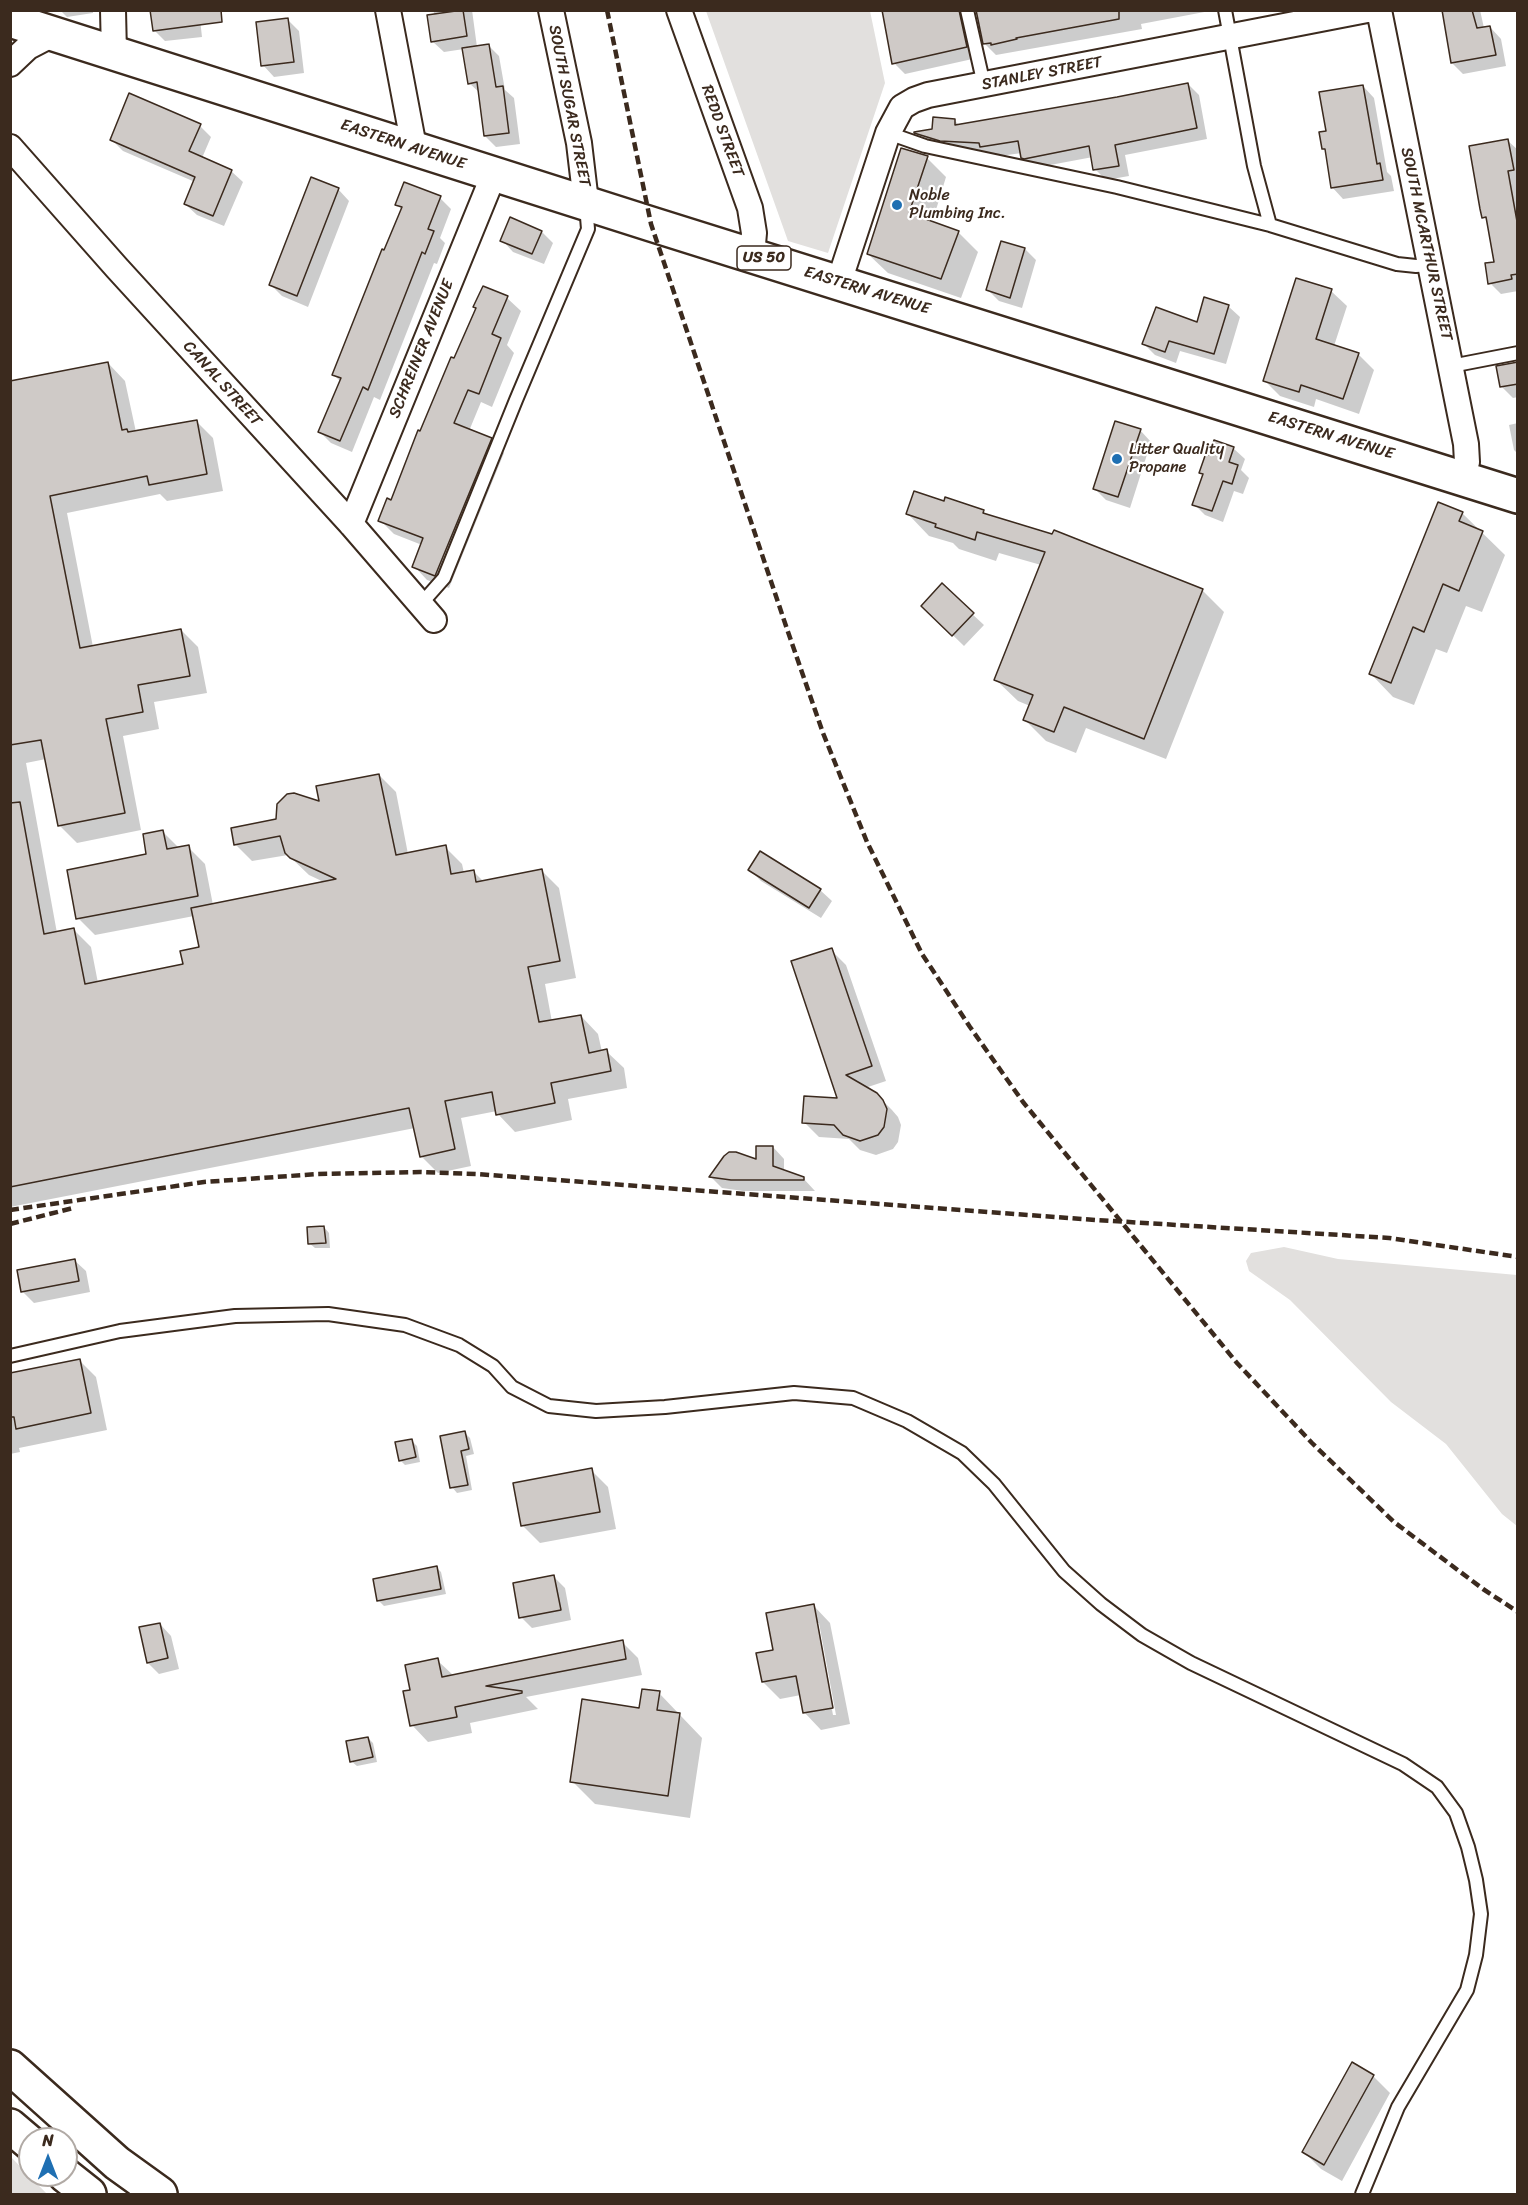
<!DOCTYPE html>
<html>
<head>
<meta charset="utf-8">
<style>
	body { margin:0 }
	#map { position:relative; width:1528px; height:2205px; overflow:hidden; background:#fff; font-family:Sriracha,sans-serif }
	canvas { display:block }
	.frame { position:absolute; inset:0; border:12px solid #3b2a1e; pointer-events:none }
	.north { position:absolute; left:18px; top:2127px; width:60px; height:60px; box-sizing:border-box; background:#fff; border:2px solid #b1aaa5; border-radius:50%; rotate:0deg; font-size:16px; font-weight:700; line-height:24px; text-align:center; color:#3b2a1e }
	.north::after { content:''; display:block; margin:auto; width:21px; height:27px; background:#1f6fb2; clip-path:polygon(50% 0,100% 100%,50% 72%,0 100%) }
</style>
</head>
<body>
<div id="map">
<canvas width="1528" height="2205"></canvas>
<div class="frame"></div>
<div class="north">N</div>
</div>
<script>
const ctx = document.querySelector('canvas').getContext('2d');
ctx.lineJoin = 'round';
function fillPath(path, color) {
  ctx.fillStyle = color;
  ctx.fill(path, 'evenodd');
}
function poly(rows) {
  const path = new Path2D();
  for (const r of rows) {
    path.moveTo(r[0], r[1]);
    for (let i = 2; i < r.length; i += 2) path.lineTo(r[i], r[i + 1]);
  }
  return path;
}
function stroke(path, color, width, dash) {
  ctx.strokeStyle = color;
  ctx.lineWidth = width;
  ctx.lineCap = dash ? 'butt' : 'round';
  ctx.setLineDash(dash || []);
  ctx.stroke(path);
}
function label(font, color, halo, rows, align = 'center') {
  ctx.font = font + ' Sriracha,sans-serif';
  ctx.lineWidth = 4.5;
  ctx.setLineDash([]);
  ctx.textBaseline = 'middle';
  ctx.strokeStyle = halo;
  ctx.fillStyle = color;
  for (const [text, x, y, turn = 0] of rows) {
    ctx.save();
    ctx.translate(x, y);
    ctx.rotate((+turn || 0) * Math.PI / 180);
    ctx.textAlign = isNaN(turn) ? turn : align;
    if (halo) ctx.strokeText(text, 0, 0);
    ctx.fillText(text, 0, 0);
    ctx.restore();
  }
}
const green = poly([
	[706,11,870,11,885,83,828,253,788,241],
	[1284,1247,1338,1259,1517,1275,1517,1526,1502,1514,1446,1444,1391,1402,1290,1300,1249,1271,1246,1261,1251,1253],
	[11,2157,47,2194,11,2194]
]);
const shadow = poly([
	[60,10,93,10,93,13,67,17],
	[199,10,202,37,165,41,154,30],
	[434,10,472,10,477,47,488,45,499,56,505,90,514,98,520,144,496,147,485,136,480,93,469,83,464,49,444,52,432,41],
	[935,10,965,10,977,58,905,74,894,63],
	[977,10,1215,10,1141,24,1142,29,996,55,985,44],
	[1443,10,1480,10,1484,28,1490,27,1501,39,1506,66,1463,74,1452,63],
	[288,20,299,31,304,73,274,77,263,65],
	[1188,84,1199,95,1207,139,1125,155,1129,176,1106,180,1095,169,1093,157,1034,168,1023,157,1022,153,992,157,926,144,915,133,933,130,954,120,960,126],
	[1363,86,1374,98,1387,172,1391,176,1394,191,1343,199,1332,187,1327,152,1323,148,1327,132],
	[200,126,211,137,202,158,231,171,243,182,224,226,197,215,185,204,195,182,123,151,111,139],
	[1508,141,1518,150,1518,291,1501,294,1490,283,1495,263,1489,222,1484,217],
	[927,158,946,177,932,223,958,232,978,252,961,298,888,273,868,254],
	[338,189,349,201,308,307,282,296,271,285],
	[440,198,451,209,440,238,445,243,437,264,434,263,380,400,374,397,352,452,331,443,320,432,341,382,334,375,355,318,402,210,397,204],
	[542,232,553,243,544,264,513,252,502,240],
	[1025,249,1036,260,1022,308,999,301,988,290],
	[1331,291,1347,306,1334,346,1358,354,1374,370,1359,414,1316,399,1314,407,1280,396,1264,380],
	[507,298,521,311,507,345,514,353,492,407,481,402,469,431,491,440,504,453,449,588,427,580,414,566,422,545,394,534,380,520,392,502,421,433,455,360],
	[1228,306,1240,317,1226,364,1180,351,1176,363,1155,355,1144,344,1198,324],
	[1518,362,1518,397,1513,398,1502,387],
	[108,363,125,381,136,432,196,421,213,438,223,491,167,501,160,494,67,513,93,647,181,630,198,647,207,693,154,702,159,729,123,736,141,830,77,843,60,826,46,759,26,763,57,933,74,930,91,947,98,983,185,966,201,948,194,916,95,935,78,918,148,856,163,832,179,848,188,847,205,864,213,905,326,883,309,875,288,855,252,861,235,844,277,820,321,804,379,775,396,792,408,854,445,847,462,864,464,873,473,871,484,882,542,871,559,888,576,978,545,984,552,1022,581,1016,598,1034,602,1052,606,1051,624,1068,627,1088,568,1099,572,1120,515,1132,498,1114,497,1111,461,1118,471,1166,438,1173,421,1156,415,1128,10,1207,10,382],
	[1518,423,1518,454,1514,450,1509,425],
	[1140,430,1151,442,1130,508,1106,500,1095,489],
	[1233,448,1245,459,1241,470,1249,478,1243,494,1234,491,1223,522,1205,515,1194,504,1204,475,1201,472,1210,456],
	[945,503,983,511,989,517,1202,590,1224,612,1166,759,1086,728,1076,753,1046,741,1024,719,1030,706,1018,701,996,680,1041,565,999,553,996,561,959,549,953,543,929,536,908,514],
	[1462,513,1505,555,1482,612,1466,606,1447,653,1436,649,1414,705,1393,697,1371,674],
	[942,586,984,625,964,646,923,606],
	[750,870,820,890,832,901,821,918,761,881],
	[831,950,846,965,886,1081,865,1088,876,1094,892,1110,898,1117,901,1125,898,1142,893,1149,876,1155,860,1150,849,1139,819,1137,804,1122,839,1100],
	[773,1147,784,1159,784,1171,803,1178,815,1191,743,1191,722,1188,711,1177,725,1157,757,1161],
	[324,1227,329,1233,330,1248,315,1248,309,1243],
	[74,1260,86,1271,90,1292,34,1303,23,1292,19,1271],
	[79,1360,96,1377,107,1430,19,1448,20,1452,10,1454,10,1375],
	[465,1433,470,1438,474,1454,466,1456,472,1490,457,1493,452,1487],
	[412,1441,417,1446,420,1462,405,1465,400,1460],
	[591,1470,608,1487,616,1529,540,1543,523,1526,515,1484],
	[436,1567,441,1572,446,1594,384,1606,379,1601],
	[554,1577,565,1588,571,1620,532,1628,521,1617],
	[813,1605,830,1623,850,1724,821,1730,804,1712,801,1695,780,1699,763,1682,775,1651],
	[816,1623,819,1623,836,1715,833,1715],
	[160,1624,171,1636,179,1669,159,1674,148,1663],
	[622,1642,638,1658,642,1675,526,1697,538,1709,470,1723,472,1733,428,1742,412,1725,412,1691,437,1660,454,1676],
	[659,1693,702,1738,690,1818,595,1804,572,1781,640,1709],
	[368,1738,373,1743,377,1762,357,1766,351,1761],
	[1373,2076,1390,2093,1342,2181,1321,2169,1304,2152]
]);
const building = poly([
	[150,10,221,10,222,22,153,31,150,10],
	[463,10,467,36,431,42,427,15,463,10],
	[882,10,959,10,967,47,892,64,882,10],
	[976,10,1119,10,1119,19,1016,38,1017,39,991,45,991,43,983,44,976,10],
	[1442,10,1472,10,1477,28,1490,26,1496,55,1451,63,1442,10],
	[288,18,294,62,261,66,256,22,288,18],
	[489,44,496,87,503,86,509,133,484,136,477,82,468,84,462,48,489,44],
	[1188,83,1197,128,1115,145,1119,166,1093,170,1089,146,1024,159,1021,158,1018,141,980,147,979,143,940,141,914,133,914,132,932,129,933,117,955,119,955,125,1117,97,1188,83],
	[1363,85,1377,164,1380,163,1383,180,1331,188,1325,149,1322,149,1319,132,1326,131,1319,92,1363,85],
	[129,93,201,124,189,151,232,170,213,216,184,204,195,177,110,140,129,93],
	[1508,139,1514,170,1508,171,1518,227,1518,274,1511,275,1512,279,1488,284,1485,263,1494,262,1486,217,1482,218,1480,209,1469,146,1508,139],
	[901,148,928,156,909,213,959,231,941,279,867,254,901,148],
	[311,177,339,188,297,296,269,285,311,177],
	[404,182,441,196,428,229,434,231,425,254,422,252,368,390,363,387,340,441,318,432,341,378,332,375,382,249,384,250,402,207,395,205,404,182],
	[510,217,542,231,532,254,500,241,510,217],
	[1001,241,1025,248,1010,298,986,290,1001,241],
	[1296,278,1332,289,1316,339,1359,353,1343,399,1301,385,1299,392,1263,381,1296,278],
	[483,286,508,296,492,334,501,338,479,394,468,390,454,423,492,438,435,576,412,567,423,538,378,521,387,498,391,500,418,430,420,431,451,357,454,358,476,308,473,307,483,286],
	[1204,297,1229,305,1214,354,1169,341,1165,352,1142,344,1156,307,1197,322,1204,297],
	[108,362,122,430,127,429,128,432,197,420,207,474,149,485,147,476,50,496,80,648,181,629,190,676,138,685,143,712,106,719,125,813,58,826,41,740,10,745,10,381,108,362],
	[1518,362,1518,384,1500,387,1496,366,1518,362],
	[1115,421,1141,429,1118,497,1093,489,1115,421],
	[1214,440,1234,447,1229,462,1238,465,1232,484,1223,481,1212,511,1192,505,1203,474,1199,473,1206,453,1209,455,1214,440],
	[914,491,944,501,945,497,984,510,983,513,1052,534,1054,530,1203,589,1144,739,1064,707,1054,732,1023,720,1033,695,994,680,1045,552,977,532,975,540,935,527,936,524,906,514,914,491],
	[1438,502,1463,512,1459,521,1483,531,1459,591,1443,584,1424,632,1413,627,1391,683,1369,674,1438,502],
	[942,583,974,613,952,636,921,606,942,583],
	[379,774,396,855,446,845,451,874,474,870,476,882,542,869,560,961,528,967,539,1022,581,1015,589,1053,607,1049,611,1071,551,1083,555,1103,496,1115,492,1092,445,1101,455,1149,420,1157,409,1108,10,1187,10,803,20,802,44,934,74,928,85,984,183,964,180,951,199,947,191,908,336,879,290,858,285,853,280,836,234,845,231,828,276,819,277,804,287,794,294,793,319,801,316,786,379,774],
	[163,830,167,849,189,845,198,896,76,919,67,870,146,854,143,834,163,830],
	[760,851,821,889,809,908,748,870,760,851],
	[832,948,872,1066,846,1075,877,1093,883,1100,887,1109,884,1127,878,1135,860,1141,843,1135,834,1125,802,1123,804,1096,837,1098,791,961,832,948],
	[756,1146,773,1146,773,1166,804,1177,804,1180,731,1180,709,1177,724,1156,729,1152,736,1152,756,1159,756,1146],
	[324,1226,326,1243,308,1244,307,1227,324,1226],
	[75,1259,79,1281,21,1292,17,1270,75,1259],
	[80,1359,91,1413,16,1429,14,1417,10,1417,10,1373,80,1359],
	[465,1431,469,1449,461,1451,468,1485,450,1488,440,1436,465,1431],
	[412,1439,416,1457,399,1461,395,1442,412,1439],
	[592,1468,600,1512,521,1526,513,1483,592,1468],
	[437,1566,441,1589,377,1601,373,1579,437,1566],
	[554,1575,561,1610,519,1618,513,1583,554,1575],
	[814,1604,833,1708,803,1713,796,1676,762,1682,756,1653,773,1650,766,1613,814,1604],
	[160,1623,168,1658,147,1663,139,1627,160,1623],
	[623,1640,626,1659,486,1686,522,1691,522,1693,455,1707,457,1717,410,1726,403,1691,410,1690,405,1665,438,1658,442,1677,623,1640],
	[642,1689,660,1691,657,1710,680,1713,668,1796,570,1782,582,1699,639,1708,642,1689],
	[368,1737,373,1757,350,1762,346,1741,368,1737],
	[1352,2062,1374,2075,1324,2165,1302,2152,1352,2062]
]);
const lane = poly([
	[967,10,984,85],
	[1225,10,1254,166,1270,225],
	[888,133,925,146,1117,187,1270,225,1397,264,1416,266,1430,265],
	[1451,366,1518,353],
	[421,604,444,578,516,400,588,229,586,205],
	[10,1356,120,1331,235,1316,328,1314,405,1325,459,1345,493,1366,512,1387,549,1406,596,1411,665,1407,794,1393,853,1398,907,1421,962,1453,994,1484,1064,1571,1101,1604,1142,1635,1191,1663,1403,1764,1437,1787,1456,1813,1468,1847,1476,1880,1481,1914,1476,1955,1467,1990,1398,2107,1362,2194]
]);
const street = poly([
	[113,10,114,54],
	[388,10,414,147],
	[551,10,579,143,586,202],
	[679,10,750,208,754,233,752,255],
	[1379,10,1466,444,1467,462,1462,477],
	[10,64,28,47,53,34],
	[10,147,117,268,351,524,434,620],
	[839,282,888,133,902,107,914,100,928,95,1367,10],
	[351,524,494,174]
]);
const secondary = poly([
	[10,2067,117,2163,160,2194],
	[10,2126,30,2143],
	[65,2175,89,2194]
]);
const primary = poly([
	[10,20,651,224,1518,496]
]);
const rail = poly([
	[607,10,651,224,786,626,823,733,867,842,922,954,970,1027,1023,1102,1237,1363,1312,1443,1394,1522,1483,1589,1518,1612],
	[10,1210,204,1182,318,1174,420,1172,476,1174,1096,1220,1389,1238,1518,1257],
	[10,1224,73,1208]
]);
const markers = [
	[897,205,6,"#1f6fb2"],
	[1117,459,6,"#1f6fb2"]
];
const shields = [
	[764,258,54]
];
const shieldNames = [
	["US 50",764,258]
];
const streetNames = [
	["STANLEY STREET",1042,74,-11],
	["SOUTH SUGAR STREET",569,106,79],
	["REDD STREET",722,131,70],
	["EASTERN AVENUE",403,145,18],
	["SOUTH MCARTHUR STREET",1426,244,78],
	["EASTERN AVENUE",867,291,17],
	["SCHREINER AVENUE",422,349,-68],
	["CANAL STREET",222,384,48],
	["EASTERN AVENUE",1331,436,17]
];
const poiNames = [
	["Noble",909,196],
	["Plumbing Inc.",909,214],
	["Litter Quality",1129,450],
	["Propane",1129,468]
];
fillPath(green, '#e2e0de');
fillPath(shadow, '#0003');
fillPath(building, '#cfcac7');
stroke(building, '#3b2a1e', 1.5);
stroke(lane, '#3b2a1e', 16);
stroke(street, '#3b2a1e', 28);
stroke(secondary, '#3b2a1e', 38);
stroke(primary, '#3b2a1e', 38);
stroke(lane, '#fff', 12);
stroke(street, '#fff', 24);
stroke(secondary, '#fff', 33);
stroke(primary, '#fff', 33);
stroke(rail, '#3b2a1e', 4.5, [9, 4.5]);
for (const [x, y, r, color] of markers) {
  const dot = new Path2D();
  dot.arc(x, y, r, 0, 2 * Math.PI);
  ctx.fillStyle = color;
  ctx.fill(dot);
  stroke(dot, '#fff', 2);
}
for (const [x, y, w] of shields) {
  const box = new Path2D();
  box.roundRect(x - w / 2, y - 12, w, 24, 4.5);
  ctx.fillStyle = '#fff';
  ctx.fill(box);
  stroke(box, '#3b2a1e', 1.5);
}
label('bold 15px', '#3b2a1e', null, shieldNames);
label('16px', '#3b2a1e', '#fff', streetNames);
label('16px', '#3b2a1e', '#fff', poiNames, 'left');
</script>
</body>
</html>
